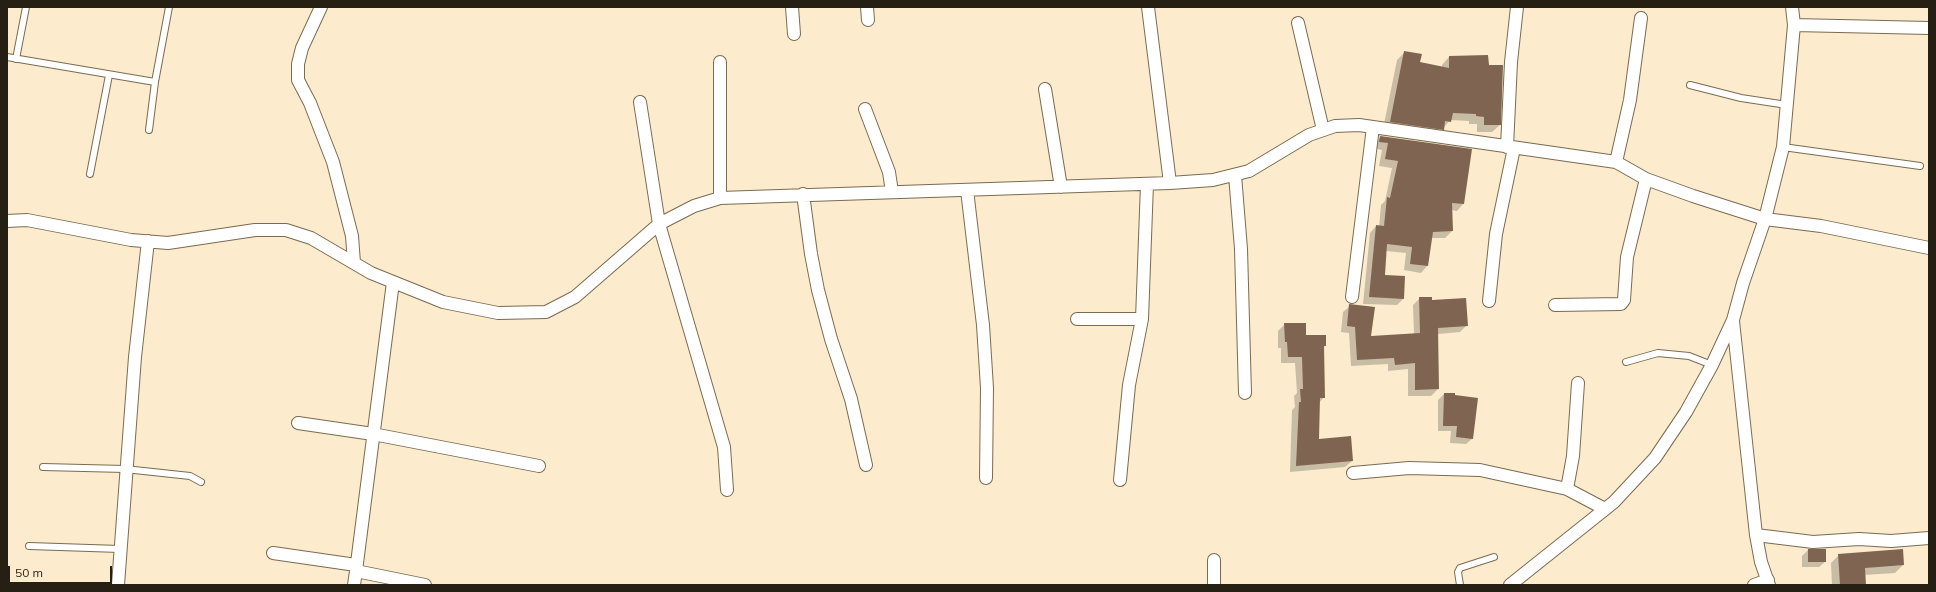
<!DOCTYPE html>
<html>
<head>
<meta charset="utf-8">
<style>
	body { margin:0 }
	#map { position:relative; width:1936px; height:592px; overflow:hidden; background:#fcebcd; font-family:Mulish,sans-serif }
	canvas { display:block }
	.frame { position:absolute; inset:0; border:8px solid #251f14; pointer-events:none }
	.scale { position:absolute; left:8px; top:566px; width:104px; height:18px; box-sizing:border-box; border:2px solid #251f14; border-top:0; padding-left:5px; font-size:12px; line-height:14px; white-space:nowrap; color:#251f14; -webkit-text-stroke:3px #fcebcd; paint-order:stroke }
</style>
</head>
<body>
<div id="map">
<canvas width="1936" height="592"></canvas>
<div class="frame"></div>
<div class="scale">50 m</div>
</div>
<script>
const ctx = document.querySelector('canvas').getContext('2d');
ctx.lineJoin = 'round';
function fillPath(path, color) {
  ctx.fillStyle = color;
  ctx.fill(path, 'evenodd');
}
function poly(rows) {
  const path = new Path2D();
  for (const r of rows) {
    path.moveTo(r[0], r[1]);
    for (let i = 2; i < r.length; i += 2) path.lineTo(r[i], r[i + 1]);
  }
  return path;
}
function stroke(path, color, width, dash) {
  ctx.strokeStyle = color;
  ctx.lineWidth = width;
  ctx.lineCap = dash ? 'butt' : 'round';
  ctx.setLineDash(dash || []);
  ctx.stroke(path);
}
const shadow = poly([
	[1405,52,1419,63,1442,67,1442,65,1449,57,1488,66,1500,125,1492,132,1477,132,1477,124,1469,124,1469,121,1450,120,1436,137,1383,129,1397,60],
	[1381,137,1463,204,1457,211,1451,210,1452,231,1445,238,1431,238,1427,266,1421,273,1404,270,1406,253,1386,251,1383,276,1403,299,1397,305,1363,304,1370,233,1376,226,1379,227,1381,205,1385,201,1392,168,1379,166,1382,150,1373,148,1374,143],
	[1420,298,1431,301,1467,325,1460,332,1438,334,1438,389,1431,396,1408,396,1408,369,1388,371,1388,364,1351,366,1349,333,1341,332,1343,312,1350,306,1370,337,1414,335,1413,305],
	[1285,324,1325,346,1323,348,1324,397,1319,403,1318,440,1352,461,1345,467,1290,472,1292,410,1295,407,1294,396,1297,393,1295,363,1281,363,1281,348,1278,348,1278,331],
	[1444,394,1472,439,1466,444,1450,443,1451,431,1438,431,1438,400],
	[1808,550,1825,562,1819,567,1802,567,1802,556],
	[1902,550,1903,565,1895,573,1864,575,1865,585,1832,585,1831,563,1839,555]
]);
const building = poly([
	[1404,51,1422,54,1420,62,1449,68,1449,56,1488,55,1489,65,1503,65,1501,125,1484,125,1484,117,1476,116,1476,114,1453,113,1451,122,1445,121,1444,130,1390,122],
	[1380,136,1472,149,1464,204,1452,203,1453,231,1433,232,1428,266,1410,264,1412,247,1387,244,1385,275,1405,276,1404,299,1369,297,1376,225,1384,226,1387,197,1390,198,1398,161,1385,159,1388,143,1379,142],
	[1419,297,1432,297,1432,300,1466,298,1468,326,1438,328,1439,389,1415,390,1415,363,1395,365,1394,358,1357,360,1355,327,1347,326,1349,304,1375,307,1371,336,1420,333],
	[1284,323,1306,323,1306,335,1326,335,1326,346,1324,346,1325,398,1320,398,1319,439,1351,436,1353,461,1296,466,1299,402,1301,402,1300,389,1303,389,1302,357,1288,357,1287,342,1285,342],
	[1444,393,1455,393,1455,395,1478,398,1473,439,1456,437,1457,426,1443,426],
	[1808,549,1826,549,1826,562,1808,562],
	[1903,549,1904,565,1865,568,1866,585,1840,585,1838,554]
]);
const lane = poly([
	[7,57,155,82],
	[16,59,26,7],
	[1690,85,1741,98,1787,105],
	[149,130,155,82,169,7],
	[1783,147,1920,166],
	[90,174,109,75],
	[1626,362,1658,353,1689,356,1712,365],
	[43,467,125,469,190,476,201,482],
	[29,546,120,549],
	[1460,585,1458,572,1460,568,1494,557]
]);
const street = poly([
	[321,7,302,48,298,64,298,80,310,103,333,162,352,236,354,263],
	[792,7,794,34],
	[867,7,868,20],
	[1148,7,1170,183],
	[1298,23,1323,130],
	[1794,25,1929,28],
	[1045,89,1061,187],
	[640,102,659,224,724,447,727,490],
	[865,109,889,172,892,192],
	[1507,147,1511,62,1517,7],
	[1616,162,1630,100,1641,18],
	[1235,175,1241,249,1245,393],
	[967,190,983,325,987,388,986,478],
	[803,194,811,254,818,290,831,339,851,399,866,465],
	[720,198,720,62],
	[7,221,27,220,131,240,168,243,255,230,286,230,311,238,371,273,443,302,498,313,546,312,575,297,659,224,694,206,720,198,1170,183,1213,180,1249,171,1309,135,1335,126,1359,125,1616,162,1646,179,1693,196,1765,219,1821,226,1929,248],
	[393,282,356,571,425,585],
	[1352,297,1373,127],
	[1489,301,1496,234,1514,148],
	[1555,305,1621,304,1624,300,1627,257,1646,179],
	[1077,319,1142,319],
	[1733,321,1756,535,1761,562,1769,585],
	[298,423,373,434,539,466],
	[1353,473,1409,468,1480,470,1567,489,1605,509],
	[1120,480,1129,385,1142,319,1147,184],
	[1567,489,1573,456,1578,383],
	[1756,535,1813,542,1859,539,1891,541,1929,538],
	[273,553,356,565],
	[1214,560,1214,585],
	[118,585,135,357,148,241],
	[354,585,356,571],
	[1510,585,1614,502,1655,458,1686,412,1712,365,1733,320,1743,283,1765,219,1783,147,1794,25,1792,7],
	[1754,585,1768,580]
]);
fillPath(shadow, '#0003');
fillPath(building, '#7e6451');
stroke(lane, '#7a6b50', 8);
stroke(street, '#7a6b50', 14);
stroke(lane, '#fff', 6);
stroke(street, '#fff', 12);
</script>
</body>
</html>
